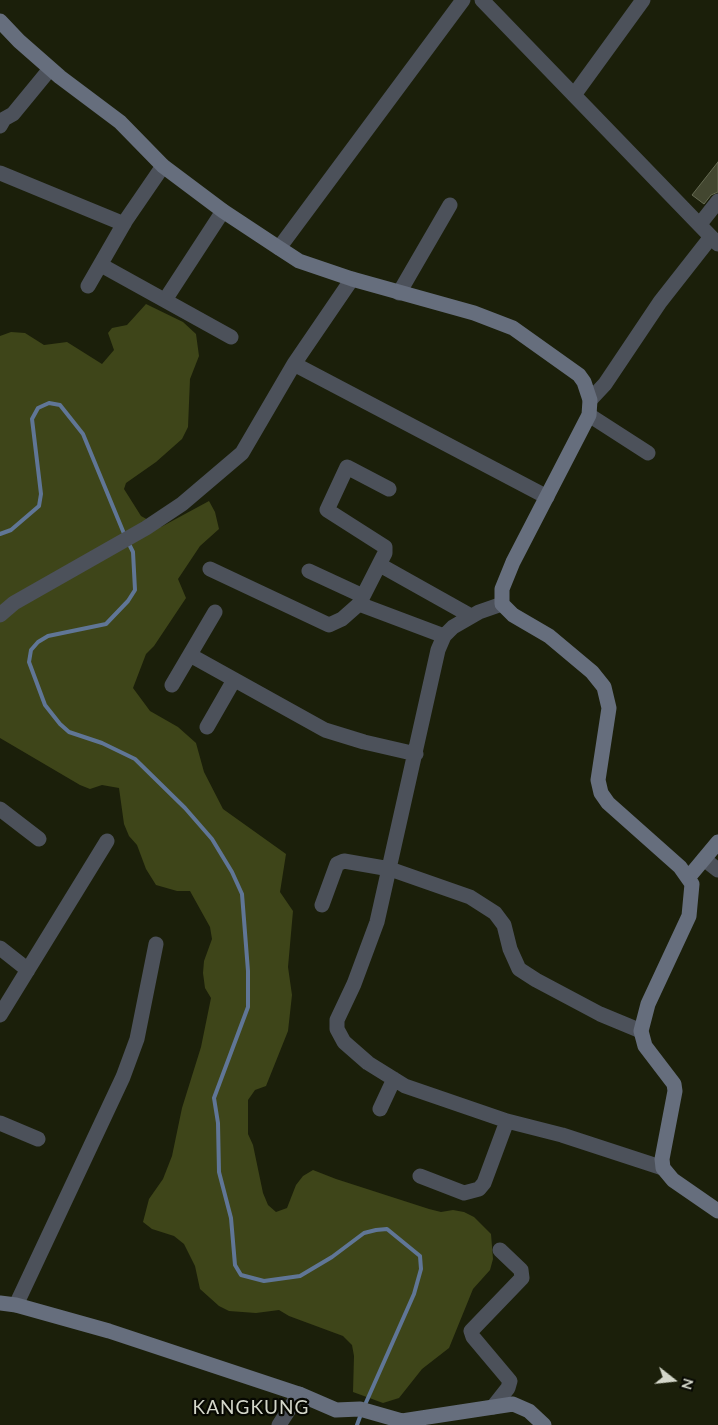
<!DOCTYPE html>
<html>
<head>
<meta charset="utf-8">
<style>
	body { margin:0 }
	#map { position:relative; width:718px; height:1425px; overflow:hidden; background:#1b1f0a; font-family:Lato,sans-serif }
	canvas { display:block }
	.north { position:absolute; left:648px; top:1355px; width:50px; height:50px; -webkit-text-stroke:4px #070802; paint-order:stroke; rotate:106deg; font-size:14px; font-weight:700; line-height:20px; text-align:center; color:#d4d7ca }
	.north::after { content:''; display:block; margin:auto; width:18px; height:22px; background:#d4d7ca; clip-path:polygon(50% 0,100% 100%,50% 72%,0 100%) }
</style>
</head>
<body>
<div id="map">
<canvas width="718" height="1425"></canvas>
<div class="north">N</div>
</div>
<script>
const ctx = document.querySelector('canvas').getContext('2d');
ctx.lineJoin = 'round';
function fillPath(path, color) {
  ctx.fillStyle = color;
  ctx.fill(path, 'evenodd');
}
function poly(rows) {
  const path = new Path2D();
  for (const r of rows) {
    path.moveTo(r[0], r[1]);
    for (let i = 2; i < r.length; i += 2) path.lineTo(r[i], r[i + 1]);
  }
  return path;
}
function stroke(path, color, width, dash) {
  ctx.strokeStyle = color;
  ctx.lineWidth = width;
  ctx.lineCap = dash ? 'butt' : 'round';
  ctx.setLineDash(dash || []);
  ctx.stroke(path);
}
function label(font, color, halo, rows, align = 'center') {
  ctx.font = font + ' Lato,sans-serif';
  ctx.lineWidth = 4.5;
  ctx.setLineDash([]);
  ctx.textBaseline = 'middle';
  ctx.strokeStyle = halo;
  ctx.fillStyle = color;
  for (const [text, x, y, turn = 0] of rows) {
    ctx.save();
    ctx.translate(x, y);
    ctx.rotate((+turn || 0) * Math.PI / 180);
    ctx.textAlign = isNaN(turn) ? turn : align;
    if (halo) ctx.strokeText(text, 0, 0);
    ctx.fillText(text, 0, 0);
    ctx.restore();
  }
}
const green = poly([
	[146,304,183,322,196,334,199,356,190,379,188,427,182,439,156,462,126,483,124,489,141,516,161,527,209,501,215,512,219,529,200,546,178,579,186,598,154,646,146,654,133,688,150,711,178,727,196,743,204,772,223,809,286,854,280,892,293,911,288,967,292,995,288,1031,266,1086,255,1090,248,1100,248,1134,253,1145,263,1193,268,1205,276,1212,287,1208,296,1185,303,1176,313,1170,336,1179,429,1209,441,1212,453,1210,464,1212,474,1217,491,1234,493,1259,490,1270,473,1289,449,1348,422,1369,399,1398,383,1403,353,1392,354,1356,352,1345,343,1336,289,1316,279,1310,256,1313,229,1311,219,1306,200,1289,195,1266,184,1244,174,1236,152,1229,143,1222,149,1199,163,1179,172,1156,182,1108,201,1047,211,998,205,988,203,973,204,961,212,939,210,927,190,891,177,891,156,885,146,869,137,845,129,836,124,824,119,788,102,785,90,789,80,785,0,738,0,336,11,332,25,333,44,345,67,342,102,364,114,350,108,333,112,328,127,325]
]);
const stream = poly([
	[0,534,11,530,39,506,41,494,32,419,38,408,49,403,60,405,83,434,125,536],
	[128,542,133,552,135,590,128,601,106,624,48,636,38,642,31,650,29,662,45,705,60,724,69,732,102,743,135,759,185,808,212,839,232,872,242,894,248,971,248,1007,214,1098,218,1123,219,1172,231,1218,235,1265,241,1275,264,1281,300,1276,332,1257,364,1233,376,1230,387,1229,420,1256,421,1269,414,1294,364,1407],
	[357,1425,361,1414]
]);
const building = poly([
	[718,162,718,192,711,195,704,204,692,195,718,162]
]);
const street = poly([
	[482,0,718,244],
	[574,95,643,0],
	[0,126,4,119,13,114,50,69],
	[0,173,124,224],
	[700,224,718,201],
	[279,248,463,0],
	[101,265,231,337],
	[88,286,126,220,163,166],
	[399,293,450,205],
	[165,300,223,211],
	[294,364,352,279],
	[590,400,605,384,660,302,711,237],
	[589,415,648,453],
	[380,565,471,616],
	[210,569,329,625,342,619,359,604,444,636],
	[309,571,363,596],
	[359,604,385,553,385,547,327,510,347,467,389,489],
	[502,604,479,612,453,627,444,636,438,650,377,922,354,984,337,1020,337,1029,344,1042,368,1063,405,1086,507,1121,562,1135,663,1168],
	[0,615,14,603,146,528,182,504,242,453,294,364,547,497],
	[190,655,325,730,364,742,416,754],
	[172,685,215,612],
	[207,727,234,680],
	[0,809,39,839],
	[704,859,718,870],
	[322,905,337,864,344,861,390,869,470,897,495,913,504,925,510,949,519,969,536,980,600,1014,641,1031],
	[0,948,28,970],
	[0,1015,107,841],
	[380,1109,394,1079],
	[0,1123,38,1139],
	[420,1176,464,1193,479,1189,484,1183,507,1121],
	[16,1305,123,1077,137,1039,156,944],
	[493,1407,508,1388,510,1381,473,1337,471,1331,522,1278,521,1270,500,1250],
	[279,1425,299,1394]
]);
const secondary = poly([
	[0,21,19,41,60,77,120,122,163,166,223,211,279,248,299,261,352,279,474,313,513,328,579,375,584,382,590,400,589,415,513,562,502,589,502,604,513,615,549,636,592,672,604,687,609,708,598,780,601,793,608,803,680,867,692,884,689,916,648,1004,641,1031,645,1046,674,1084,675,1091,662,1159,663,1168,673,1180,718,1211],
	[688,878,718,842],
	[0,1303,16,1305,109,1331,299,1394,336,1410,360,1409,402,1421,513,1404,529,1411,544,1425]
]);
const quarterNames = [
	["KANGKUNG",251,1408]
];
fillPath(green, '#3e4519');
stroke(stream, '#607696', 4);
fillPath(building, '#434730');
stroke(building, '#666b53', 1);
stroke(street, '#4c515a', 15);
stroke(secondary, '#666e7d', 15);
ctx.letterSpacing = '1px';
label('19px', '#d4d7ca', '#070802', quarterNames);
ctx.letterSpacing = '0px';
</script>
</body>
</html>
